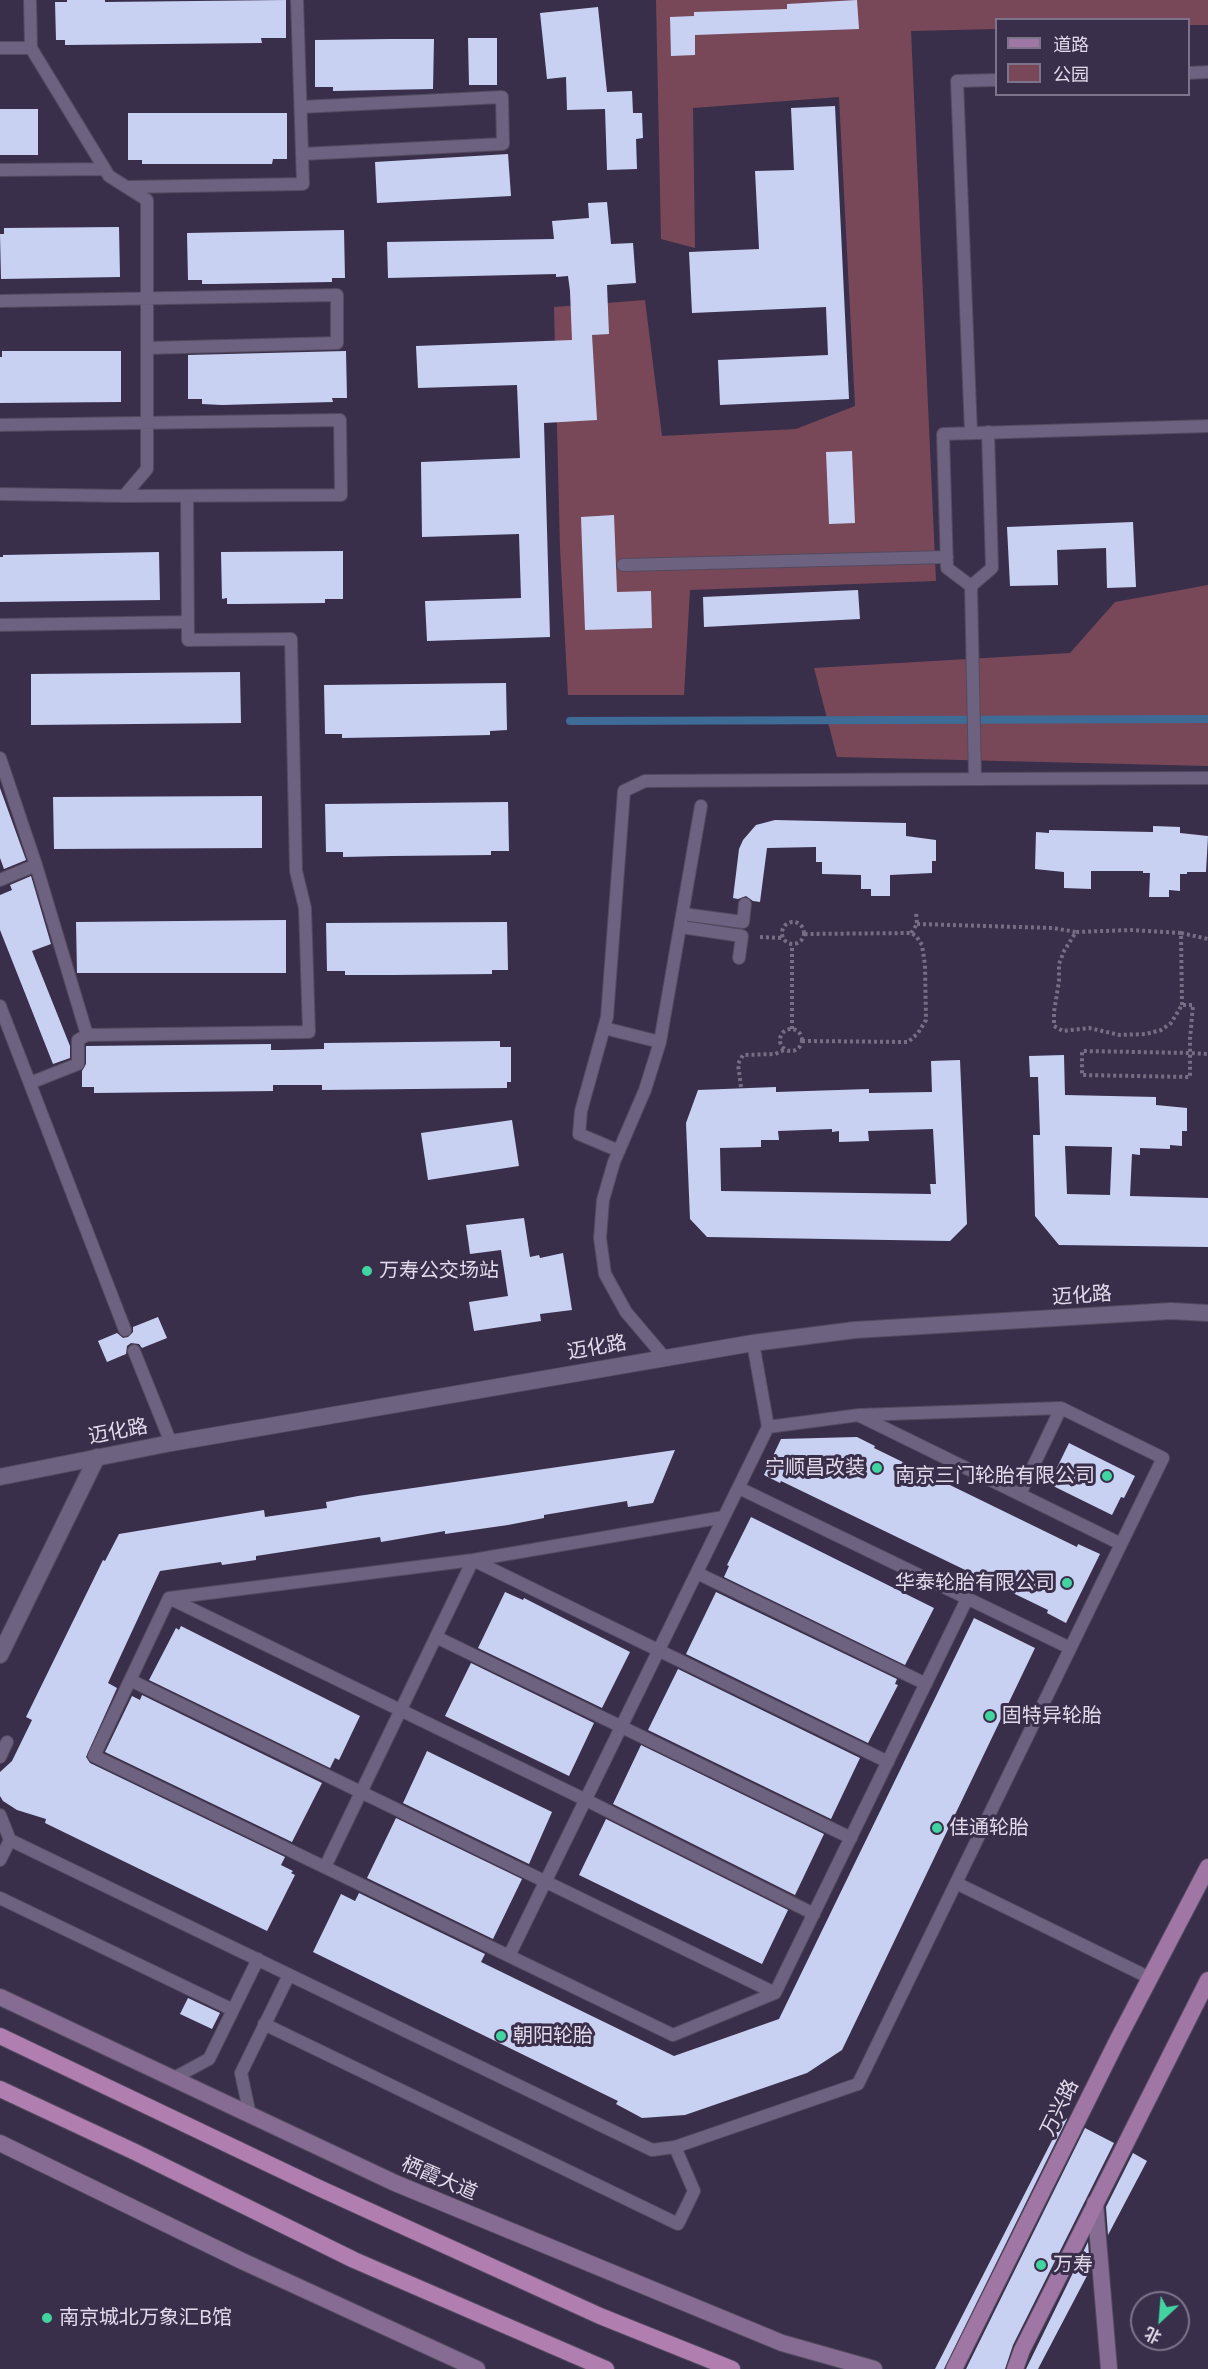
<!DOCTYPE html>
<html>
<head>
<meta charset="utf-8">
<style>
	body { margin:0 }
	#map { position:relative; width:1208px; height:2369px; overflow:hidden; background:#3a2f4a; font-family:"Open Sans","Noto Sans SC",sans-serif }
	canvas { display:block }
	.legend { position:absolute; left:995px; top:18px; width:195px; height:78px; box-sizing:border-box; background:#3a2f4a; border:2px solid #7d748b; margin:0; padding:8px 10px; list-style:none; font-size:18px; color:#e1dbec }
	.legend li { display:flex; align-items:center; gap:12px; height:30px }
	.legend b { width:30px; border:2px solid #7d748b }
	.north { position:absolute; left:1130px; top:2291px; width:60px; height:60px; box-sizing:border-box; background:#3a2f4a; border:2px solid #7d748b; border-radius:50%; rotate:206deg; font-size:16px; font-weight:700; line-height:24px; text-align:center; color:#e1dbec }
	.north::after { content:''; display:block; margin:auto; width:21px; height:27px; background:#41d4a1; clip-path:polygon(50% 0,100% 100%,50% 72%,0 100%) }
</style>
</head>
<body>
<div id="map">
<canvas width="1208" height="2369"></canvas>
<ul class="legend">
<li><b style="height:8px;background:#a077a4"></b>道路</li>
<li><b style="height:16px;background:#784859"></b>公园</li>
</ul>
<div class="north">北</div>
</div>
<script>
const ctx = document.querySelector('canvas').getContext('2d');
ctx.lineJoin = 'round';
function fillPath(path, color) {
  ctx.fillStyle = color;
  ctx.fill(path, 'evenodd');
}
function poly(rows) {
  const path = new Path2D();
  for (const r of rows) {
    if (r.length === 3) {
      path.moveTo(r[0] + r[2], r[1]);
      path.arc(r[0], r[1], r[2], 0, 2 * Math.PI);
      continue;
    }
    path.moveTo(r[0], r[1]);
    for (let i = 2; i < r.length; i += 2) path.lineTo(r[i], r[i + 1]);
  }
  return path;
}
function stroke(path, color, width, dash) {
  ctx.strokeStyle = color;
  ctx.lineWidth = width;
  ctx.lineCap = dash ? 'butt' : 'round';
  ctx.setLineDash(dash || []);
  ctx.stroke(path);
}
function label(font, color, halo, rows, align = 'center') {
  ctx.font = font + ' "Open Sans","Noto Sans SC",sans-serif';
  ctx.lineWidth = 6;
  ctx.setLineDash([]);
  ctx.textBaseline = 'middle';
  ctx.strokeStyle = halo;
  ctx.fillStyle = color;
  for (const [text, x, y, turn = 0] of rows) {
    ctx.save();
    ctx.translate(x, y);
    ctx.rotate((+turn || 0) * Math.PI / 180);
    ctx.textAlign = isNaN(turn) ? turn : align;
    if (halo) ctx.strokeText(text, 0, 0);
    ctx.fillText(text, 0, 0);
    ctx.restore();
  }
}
const green = poly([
	[656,0,1208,0,1208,25,1189,25,1188,20,996,20,996,29,911,31,936,581,690,590,684,695,568,695,560,548,554,307,645,300,662,436,796,429,855,406,839,97,693,108,695,248,661,239],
	[1208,585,1208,766,837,757,814,668,1070,653,1115,602]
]);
const stream = poly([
	[570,721,1208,719]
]);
const building = poly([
	[67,0,105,0,105,2,286,0,286,38,261,38,262,43,65,45,65,40,56,40,55,2,67,2],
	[857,0,859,29,695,35,695,55,671,56,670,17,694,16,694,12,787,9,787,4],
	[598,7,607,92,632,91,633,113,642,113,643,138,636,139,637,169,607,170,605,109,567,110,566,77,547,79,540,13],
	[468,38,497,38,497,85,469,85],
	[391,39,434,39,433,89,333,91,333,87,315,87,315,40],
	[835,106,849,399,720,405,718,360,828,355,826,307,692,313,689,252,759,249,755,171,794,170,791,108],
	[0,109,38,109,38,155,0,155],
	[128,113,287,113,287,159,273,159,272,164,142,164,142,160,128,160],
	[508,154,511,196,377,203,375,162],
	[607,202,611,244,633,243,636,283,607,285,609,334,592,335,597,420,544,423,550,637,427,641,425,601,521,598,519,534,422,537,421,462,520,458,517,385,418,388,416,346,572,340,570,291,568,276,556,277,556,274,388,278,387,242,554,239,552,221,589,218,588,203],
	[119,227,120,277,1,279,0,234,4,234,4,228],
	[344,230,345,278,332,278,332,282,213,284,202,284,202,280,188,280,187,233],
	[2,351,121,351,121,402,0,403,0,357,2,357],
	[346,351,347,398,332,398,333,402,222,405,202,404,202,399,188,399,188,355],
	[852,451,855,523,829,524,826,452],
	[614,515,617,592,651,591,652,628,585,630,581,517],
	[1133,522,1136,587,1107,588,1106,548,1057,550,1058,585,1010,586,1007,527],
	[343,551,343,599,325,599,325,603,238,604,227,604,227,598,222,599,221,552],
	[159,552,160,600,0,602,0,557,3,557,3,555],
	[858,590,860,619,704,627,703,597],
	[240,672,241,723,31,725,31,674],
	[506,683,507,730,490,731,490,735,399,737,342,738,342,734,325,734,324,685],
	[0,788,26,860,4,869,0,858],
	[262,796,262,848,54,849,53,797],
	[508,802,509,851,491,851,491,855,391,856,343,857,343,852,326,852,325,804],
	[775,820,906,823,906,836,936,840,936,861,932,861,932,873,890,875,890,896,871,896,871,889,861,889,861,875,822,874,822,862,816,862,816,847,767,848,760,902,753,901,746,896,738,899,733,898,739,849,743,840,756,825],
	[1153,826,1180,827,1180,833,1208,836,1206,872,1187,872,1187,874,1180,874,1180,891,1169,890,1169,897,1149,897,1150,873,1143,873,1143,871,1091,871,1091,889,1064,888,1064,872,1035,869,1036,832,1049,833,1049,830,1153,832],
	[31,876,51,944,32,951,70,1046,70,1058,53,1064,0,930,0,895,12,890,10,885],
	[286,920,286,973,77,973,76,922],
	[507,922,508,970,492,970,492,974,393,975,345,975,345,971,327,971,326,923],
	[500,1041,500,1047,511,1047,511,1082,507,1082,507,1088,322,1090,322,1085,273,1085,273,1091,94,1093,94,1087,82,1087,82,1071,86,1064,86,1046,271,1044,271,1050,283,1050,324,1049,324,1043],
	[1064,1055,1065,1095,1156,1097,1156,1105,1187,1108,1187,1131,1182,1131,1182,1146,1170,1145,1170,1149,1140,1148,1140,1155,1132,1154,1130,1196,1208,1198,1208,1247,1059,1245,1035,1216,1033,1135,1040,1135,1038,1077,1030,1077,1029,1056],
	[1065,1146,1112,1147,1110,1195,1067,1194],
	[960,1060,967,1224,950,1241,707,1237,690,1219,686,1123,698,1090,776,1087,776,1092,869,1089,869,1093,932,1092,931,1061],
	[832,1129,832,1132,839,1131,839,1142,869,1141,868,1131,933,1129,936,1184,930,1184,931,1194,721,1191,720,1148,761,1147,761,1140,779,1140,778,1131],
	[512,1120,519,1166,428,1180,421,1133],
	[524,1218,530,1257,539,1255,540,1258,563,1253,572,1310,540,1314,541,1321,474,1331,469,1302,508,1296,501,1250,470,1254,466,1225],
	[158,1317,167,1338,142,1348,139,1344,131,1343,127,1346,126,1354,107,1362,98,1341,117,1333,123,1338,128,1337,133,1332,133,1327],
	[857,1437,875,1446,874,1448,1077,1547,1078,1544,1100,1554,1066,1623,1047,1613,1048,1610,781,1481,780,1483,764,1475,781,1439],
	[1069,1443,1135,1476,1124,1498,1121,1497,1112,1515,1049,1484],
	[675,1450,653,1503,628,1507,627,1501,544,1515,544,1518,508,1525,445,1534,445,1531,381,1542,380,1537,256,1556,256,1560,222,1565,221,1562,160,1571,108,1683,117,1688,86,1757,90,1763,285,1857,281,1865,293,1871,291,1873,295,1875,267,1931,45,1823,46,1819,17,1810,3,1801,0,1796,0,1772,12,1761,32,1720,26,1717,103,1560,105,1561,119,1534,264,1510,265,1517,327,1508,326,1502,358,1496],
	[751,1517,934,1608,905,1665,724,1577,729,1566,727,1565],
	[505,1592,523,1600,524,1598,630,1652,602,1708,478,1648],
	[716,1592,897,1679,895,1684,898,1685,868,1743,686,1654],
	[974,1618,1035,1648,842,2050,807,2073,685,2115,642,2118,616,2104,618,2101,313,1952,341,1894,355,1901,359,1893,485,1954,481,1962,674,2056,779,2019],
	[181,1626,360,1716,339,1760,335,1758,330,1768,149,1680,176,1628,179,1630],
	[471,1663,594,1723,569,1776,445,1716],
	[678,1669,860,1758,831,1819,648,1730],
	[142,1695,322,1783,292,1842,105,1752,132,1696,140,1700],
	[641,1745,824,1834,795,1895,613,1804],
	[427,1751,552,1812,529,1864,403,1803],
	[396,1818,522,1879,493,1939,367,1878],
	[606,1819,788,1910,762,1964,579,1875],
	[188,1998,220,2013,212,2029,180,2014],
	[1064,2117,1067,2119,944,2369,935,2369],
	[1085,2128,1114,2143,1013,2345,1005,2369,966,2369],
	[1133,2153,1147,2161,1108,2235,1106,2207],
	[1088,2242,1090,2270,1038,2369,1026,2369]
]);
const path = poly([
	[793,933,11],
	[917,924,1053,928,1076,932],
	[911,933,917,924,916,911],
	[1181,933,1208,939],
	[760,937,783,938],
	[1182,1005,1181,933,1131,930,1076,932,1064,951,1059,964,1059,981,1054,1012,1054,1026,1063,1031,1089,1028,1120,1035,1146,1034,1161,1030,1171,1023,1182,1005,1193,1005,1190,1039,1190,1077,1082,1075,1082,1051,1190,1053,1208,1054],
	[791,1040,11],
	[792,1029,792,945],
	[802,1041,908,1042,918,1033,926,1020,925,965,922,945,916,936,911,933,805,934],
	[741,1087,738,1064,743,1055,775,1054,784,1050]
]);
const service = poly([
	[0,48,31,48],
	[1188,73,1208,72],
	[301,107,502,97,503,144,302,154],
	[0,170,104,169],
	[126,187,303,184,297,0],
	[0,301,337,295,337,343,147,348],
	[0,425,340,420,341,495,124,496],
	[971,433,957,81,996,80],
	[0,494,124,496,147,469,147,200,109,176,31,48,30,0],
	[623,565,947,557],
	[971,586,992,568,988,432],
	[0,625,188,622],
	[0,758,36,865,87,1035,309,1032,305,908,296,871,291,639,188,640,187,496],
	[975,779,1208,778],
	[0,880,36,865],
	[683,914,743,922,745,904],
	[681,927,742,936,739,958],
	[0,1006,125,1330],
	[604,1028,660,1042],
	[30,1083,78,1064,78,1040,87,1035],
	[619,1151,579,1134,581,1111,607,1017,624,791,645,781,975,779,971,586,947,568,943,434,1208,426],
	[134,1351,171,1443],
	[665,1358,626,1312,605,1274,600,1238,603,1200,614,1162,645,1090,660,1042,701,806],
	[860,1416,1121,1544],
	[739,1488,1070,1648],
	[1020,1494,1061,1408],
	[724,1517,473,1560,169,1598,586,1800,814,1914],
	[697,1573,926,1684],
	[169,1598,94,1756,673,2035,775,1993],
	[436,1637,851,1838],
	[130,1680,775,1993,967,1599],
	[0,1757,7,1742],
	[0,1815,10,1840],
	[0,1860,10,1840,652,2150,675,2147,858,2084,1163,1458,1061,1408,859,1415,768,1427],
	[325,1867,473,1560,888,1762],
	[956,1883,1150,1978],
	[0,1898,233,2010],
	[509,1956,768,1427,753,1343],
	[264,2024,678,2224,694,2191,675,2147],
	[172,2079,209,2059,258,1959],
	[250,2115,241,2073,289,1975]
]);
const minor = poly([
	[0,1655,97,1457]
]);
const tertiary = poly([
	[0,1477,171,1443,753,1343,855,1330,1171,1311,1208,1313]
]);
const secondary = poly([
	[0,1997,395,2183,782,2343,874,2369],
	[0,2143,242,2261,477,2369],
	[1095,2203,1109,2369]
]);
const primary = poly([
	[954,2369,1117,2041,1208,1867],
	[1015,2369,1022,2350,1208,1980]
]);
const trunk = poly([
	[0,2036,319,2188,600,2316,732,2369],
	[0,2089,135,2152,354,2260,606,2369]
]);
const markers = [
	[367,1271,6,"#41d4a1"],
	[877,1468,6,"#41d4a1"],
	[1107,1476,6,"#41d4a1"],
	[1067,1583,6,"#41d4a1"],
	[990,1716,6,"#41d4a1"],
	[937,1828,6,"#41d4a1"],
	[501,2036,6,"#41d4a1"],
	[1041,2265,6,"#41d4a1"],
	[47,2318,6,"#41d4a1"]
];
const poiNames = [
	["万寿公交场站",379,1271],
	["宁顺昌改装",865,1468,"right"],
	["南京三门轮胎有限公司",1095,1476,"right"],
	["华泰轮胎有限公司",1055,1583,"right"],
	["固特异轮胎",1002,1716],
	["佳通轮胎",949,1828],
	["朝阳轮胎",513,2036],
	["万寿",1053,2265],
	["南京城北万象汇B馆",59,2318]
];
const streetNames = [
	["迈化路",1082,1296,-4],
	["迈化路",597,1348,-10],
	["迈化路",118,1432,-11],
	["万兴路",1060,2108,-64],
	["栖霞大道",439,2179,23]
];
fillPath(green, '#784859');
stroke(stream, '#3f6c96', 8);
fillPath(building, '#c9d1f3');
stroke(service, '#534a60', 14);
stroke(minor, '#534a60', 18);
stroke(tertiary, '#534a60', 18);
stroke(secondary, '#534a60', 18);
stroke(primary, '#534a60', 18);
stroke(trunk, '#534a60', 18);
stroke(path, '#776e85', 4, [3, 3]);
stroke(service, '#6d627f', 12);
stroke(minor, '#6d627f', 16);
stroke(tertiary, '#6d627f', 16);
stroke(secondary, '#866c92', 16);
stroke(primary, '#a077a4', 16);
stroke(trunk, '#b17eb0', 16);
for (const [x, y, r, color] of markers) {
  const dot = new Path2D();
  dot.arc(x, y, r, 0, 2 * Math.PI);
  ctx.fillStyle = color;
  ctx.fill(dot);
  stroke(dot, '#3a2f4a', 2);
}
label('20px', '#e1dbec', '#3a2f4a', poiNames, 'left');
label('20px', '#e1dbec', '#3a2f4a', streetNames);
</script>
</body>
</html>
